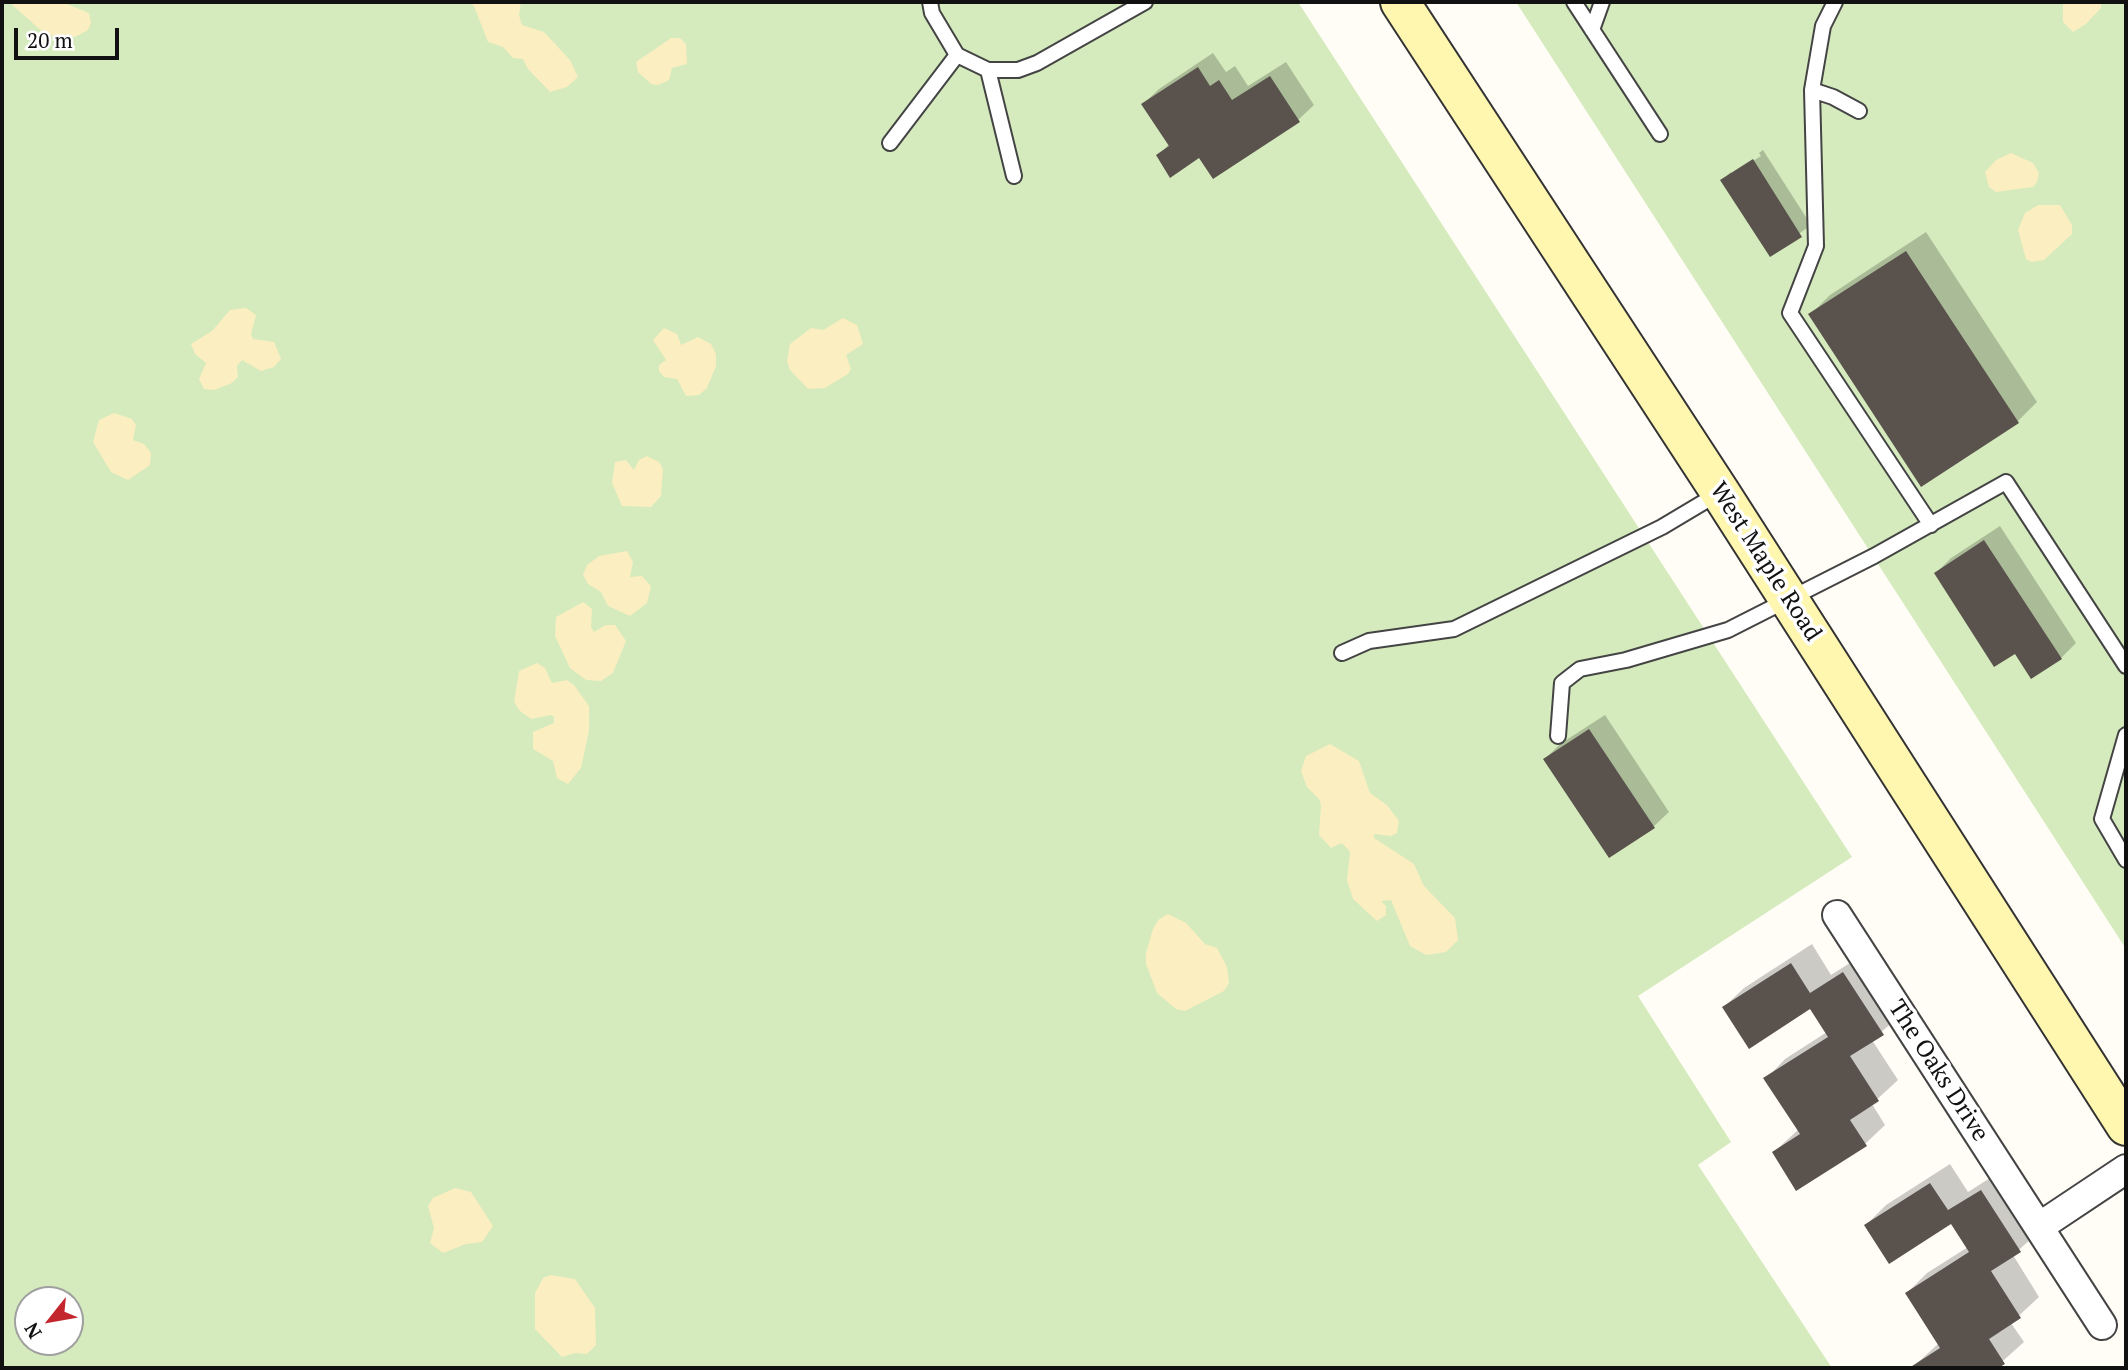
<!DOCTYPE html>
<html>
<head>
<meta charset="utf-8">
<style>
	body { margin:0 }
	#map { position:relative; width:2128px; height:1370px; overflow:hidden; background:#fffdf5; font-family:"PT Serif",serif }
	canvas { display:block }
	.frame { position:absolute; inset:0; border:4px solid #111; pointer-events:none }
	.north { position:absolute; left:14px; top:1286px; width:70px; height:70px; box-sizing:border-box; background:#fff; border:2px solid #a0a0a0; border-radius:50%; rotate:239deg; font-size:19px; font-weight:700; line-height:28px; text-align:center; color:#111 }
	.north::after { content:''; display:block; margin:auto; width:24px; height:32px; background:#c4262e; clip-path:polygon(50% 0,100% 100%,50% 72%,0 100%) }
	.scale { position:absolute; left:14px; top:28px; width:105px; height:32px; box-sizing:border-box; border:4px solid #111; border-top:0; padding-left:9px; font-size:21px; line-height:24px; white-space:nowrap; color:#111; -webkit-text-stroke:5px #fff; paint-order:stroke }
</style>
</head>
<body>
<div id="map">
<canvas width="2128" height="1370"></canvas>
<div class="frame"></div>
<div class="north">N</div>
<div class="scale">20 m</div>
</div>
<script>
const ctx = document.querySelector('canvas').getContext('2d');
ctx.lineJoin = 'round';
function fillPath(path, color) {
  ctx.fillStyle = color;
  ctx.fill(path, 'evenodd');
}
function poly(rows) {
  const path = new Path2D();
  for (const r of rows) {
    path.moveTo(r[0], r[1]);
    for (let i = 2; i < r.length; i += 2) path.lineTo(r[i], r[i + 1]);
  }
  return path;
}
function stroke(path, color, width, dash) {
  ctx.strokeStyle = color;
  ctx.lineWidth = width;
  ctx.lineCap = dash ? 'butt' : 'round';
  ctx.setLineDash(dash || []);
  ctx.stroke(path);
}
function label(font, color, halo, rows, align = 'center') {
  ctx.font = font + ' "PT Serif",serif';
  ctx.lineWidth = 7;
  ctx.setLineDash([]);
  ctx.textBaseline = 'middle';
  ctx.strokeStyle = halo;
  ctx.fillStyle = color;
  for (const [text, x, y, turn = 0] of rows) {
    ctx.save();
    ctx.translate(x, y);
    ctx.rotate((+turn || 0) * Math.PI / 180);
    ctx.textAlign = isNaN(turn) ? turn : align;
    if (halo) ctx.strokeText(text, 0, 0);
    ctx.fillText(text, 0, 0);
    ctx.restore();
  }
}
const green = poly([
	[2,2,1298,2,1852,857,1638,996,1731,1142,1698,1165,1832,1368,2,1368],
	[28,1300,70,1300,70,1342,28,1342],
	[1516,2,2126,2,2126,949]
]);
const sand = poly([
	[9,2,62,2,89,13,91,23,88,30,75,37,46,35],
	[469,2,521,2,519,15,522,25,544,32,570,60,578,77,567,87,550,92,528,69,523,59,513,58,503,47,488,42,474,6],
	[2063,2,2101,2,2101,8,2086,24,2073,32,2063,22],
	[671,38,680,38,686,44,687,64,672,68,669,80,658,85,651,84,638,72,636,62],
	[2011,153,2033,163,2039,173,2037,182,2033,187,1996,192,1989,187,1985,172,1996,160],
	[2038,205,2060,205,2072,225,2072,234,2044,260,2032,262,2026,259,2018,230,2025,213],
	[246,308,256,315,251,334,253,339,274,342,281,359,274,367,261,371,242,360,237,366,238,377,232,383,214,390,204,389,199,379,206,363,195,354,191,344,212,331,230,310],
	[843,318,857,325,863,344,846,355,851,369,848,374,825,388,808,389,790,370,787,361,790,344,811,328,823,330],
	[664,328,677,334,681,345,698,337,711,344,716,354,716,366,707,388,699,395,686,396,677,379,664,377,659,371,659,365,666,360,653,340],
	[114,413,132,419,136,425,133,440,144,444,151,453,150,465,128,480,111,472,93,442,99,420],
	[647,456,659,462,663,469,661,496,651,507,622,506,612,483,615,462,626,460,634,470,639,460],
	[627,551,633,562,630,577,642,576,651,586,647,603,630,616,608,606,601,592,588,584,583,575,587,565,599,556],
	[583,602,592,609,591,627,594,632,606,625,615,625,626,641,613,673,601,681,586,680,570,668,555,636,556,617],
	[537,663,545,668,552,683,567,680,574,685,589,706,589,731,581,768,568,784,557,778,553,761,533,749,533,732,554,723,554,717,551,715,531,719,520,711,514,702,519,671],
	[1330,744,1359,761,1370,793,1387,805,1399,821,1397,833,1391,836,1374,834,1374,838,1414,864,1424,886,1455,918,1458,940,1446,952,1426,955,1410,946,1391,900,1381,901,1386,906,1386,915,1377,921,1353,899,1347,880,1350,852,1342,843,1331,848,1319,835,1321,805,1319,799,1307,787,1301,771,1306,756],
	[1168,914,1186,923,1205,944,1217,948,1227,967,1229,983,1224,991,1185,1011,1176,1009,1157,993,1146,964,1146,953,1153,929,1158,920],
	[455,1188,471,1192,493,1226,482,1242,466,1244,443,1253,430,1243,434,1228,428,1206,433,1198],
	[551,1275,575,1279,595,1308,596,1345,587,1354,575,1353,562,1357,535,1329,535,1293,543,1278]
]);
const shadow = poly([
	[1213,53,1226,72,1235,66,1248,86,1286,62,1314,105,1298,120,1200,156,1158,156,1169,144,1143,104,1159,89],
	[1763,150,1811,225,1770,255,1722,180,1731,172,1731,175,1761,156,1759,153],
	[1926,232,2037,402,2017,422,1810,315,1830,295],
	[2000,526,2076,643,2061,658,2015,651,1936,573,1951,558],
	[1605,715,1669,812,1653,827,1545,759,1560,744],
	[1812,944,1831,975,1864,954,1902,1014,1872,1040,1898,1080,1872,1104,1885,1125,1865,1144,1774,1152,1799,1129,1766,1079,1785,1059,1827,1032,1811,1007,1724,1007,1744,988],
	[1950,1164,1968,1192,2001,1171,2040,1231,2013,1255,2039,1297,2011,1323,2024,1342,1995,1368,1913,1367,1939,1343,1907,1293,1927,1273,1968,1247,1952,1222,1866,1225,1886,1205]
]);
const building = poly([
	[1198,67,1210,86,1219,80,1232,100,1270,76,1300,122,1213,179,1199,158,1170,178,1156,155,1169,146,1141,104],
	[1753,159,1802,237,1770,257,1720,180],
	[1906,251,2019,423,1921,487,1808,314],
	[1984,540,2062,659,2031,679,2015,654,1994,667,1934,573],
	[1589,729,1655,828,1609,858,1543,759],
	[1791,963,1810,993,1843,972,1884,1035,1850,1056,1879,1101,1850,1120,1867,1146,1796,1191,1772,1152,1800,1134,1763,1078,1828,1037,1810,1009,1749,1049,1722,1007],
	[1930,1183,1948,1210,1981,1190,2021,1252,1991,1271,2021,1318,1989,1339,2005,1364,1998,1368,1909,1368,1940,1348,1905,1293,1969,1252,1951,1224,1889,1264,1864,1225]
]);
const service = poly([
	[930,2,932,13,957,55,988,70,1018,70,1037,63,1145,2],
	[1574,2,1660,134],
	[1835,2,1823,26,1812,90,1816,246,1790,313,1931,525],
	[1592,30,1602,2],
	[988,70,1014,176],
	[1812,90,1833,97,1859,111],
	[890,143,957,55],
	[1342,653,1369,641,1454,629,1662,527,1719,493],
	[2126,735,2102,819,2126,860],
	[1558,736,1562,683,1580,669,1626,660,1728,630,1874,556,2006,482,2126,666]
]);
const minor = poly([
	[1837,915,2102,1325],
	[2039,1227,2126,1169]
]);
const secondary = poly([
	[1400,2,1720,492,2126,1126]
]);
const streetNames = [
	["West Maple Road",1765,562,57],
	["The Oaks Drive",1938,1071,57]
];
fillPath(green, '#d5ebbd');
fillPath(sand, '#fbeec1');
fillPath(shadow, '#0003');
fillPath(building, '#5a524d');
stroke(service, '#444', 18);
stroke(minor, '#444', 32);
stroke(secondary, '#333', 42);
stroke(service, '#fff', 14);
stroke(minor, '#fff', 28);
stroke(secondary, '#fff6b0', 38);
label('24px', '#111', '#fff', streetNames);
</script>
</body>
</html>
